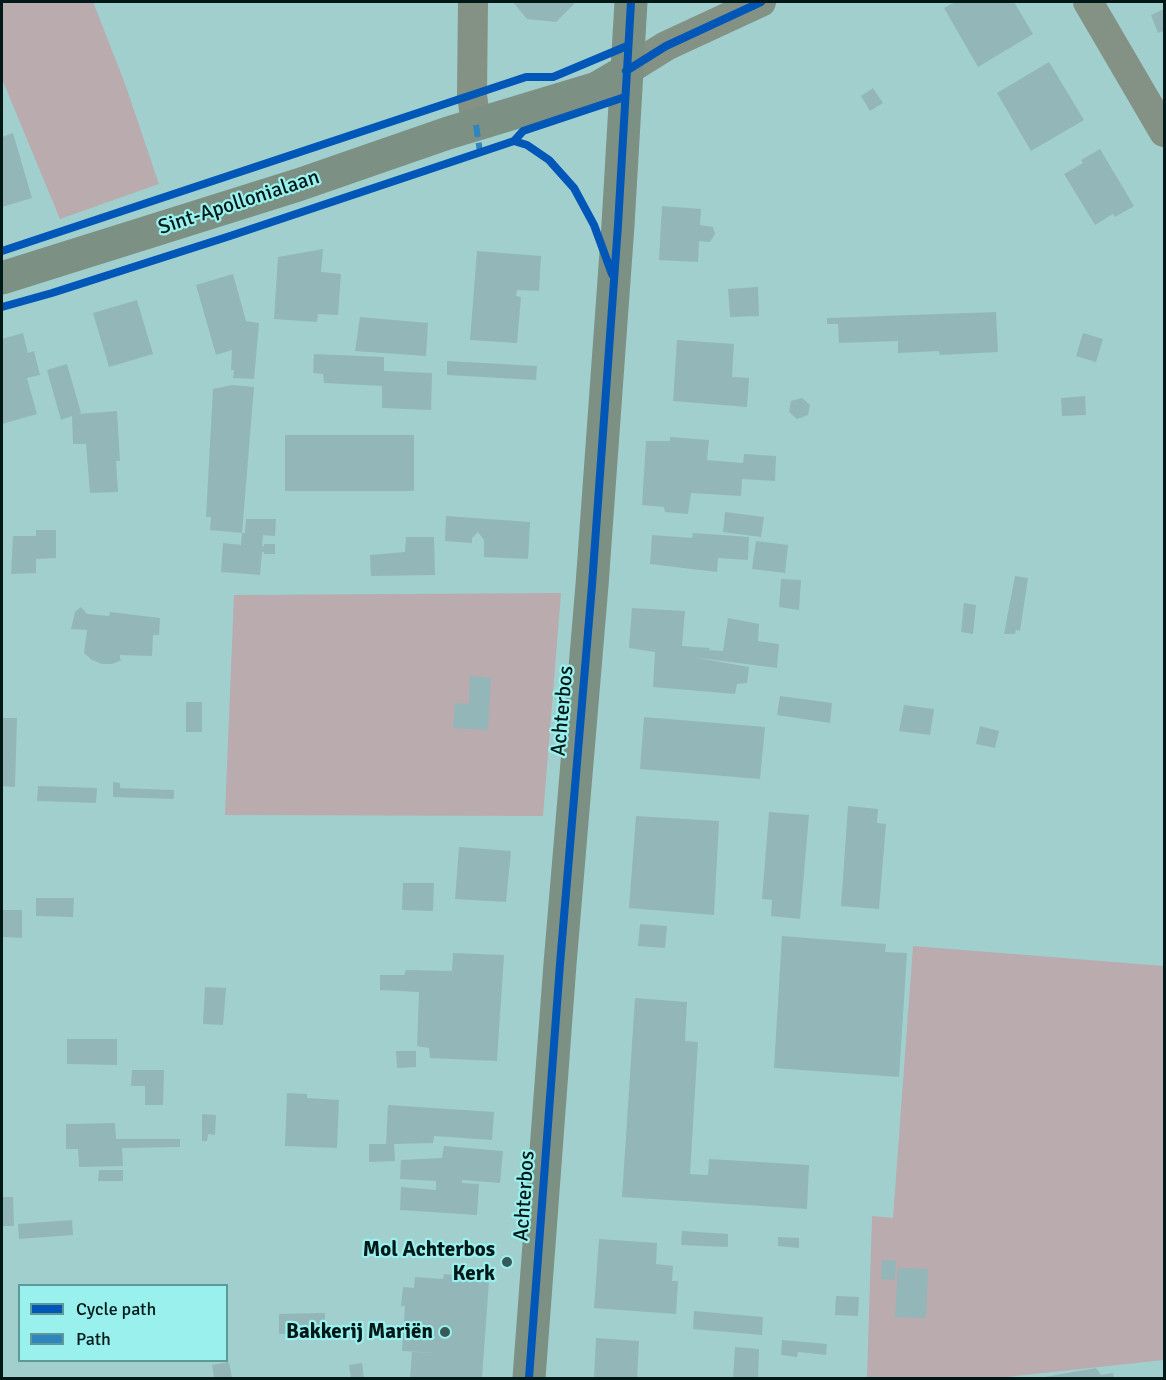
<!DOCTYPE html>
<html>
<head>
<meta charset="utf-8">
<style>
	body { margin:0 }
	#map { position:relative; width:1166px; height:1380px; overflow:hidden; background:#a1cfce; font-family:Signika,sans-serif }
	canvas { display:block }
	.frame { position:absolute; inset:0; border:3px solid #001918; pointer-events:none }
	.legend { position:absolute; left:18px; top:1284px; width:210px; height:78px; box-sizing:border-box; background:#9af0ed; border:2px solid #5c9a98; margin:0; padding:8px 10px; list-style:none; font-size:18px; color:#001918 }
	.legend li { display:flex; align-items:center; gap:12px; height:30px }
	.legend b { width:30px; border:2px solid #5c9a98 }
</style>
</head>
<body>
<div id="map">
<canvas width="1166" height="1380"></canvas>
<div class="frame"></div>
<ul class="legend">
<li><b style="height:8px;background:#0057b8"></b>Cycle path</li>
<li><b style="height:8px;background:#2f85be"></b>Path</li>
</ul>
</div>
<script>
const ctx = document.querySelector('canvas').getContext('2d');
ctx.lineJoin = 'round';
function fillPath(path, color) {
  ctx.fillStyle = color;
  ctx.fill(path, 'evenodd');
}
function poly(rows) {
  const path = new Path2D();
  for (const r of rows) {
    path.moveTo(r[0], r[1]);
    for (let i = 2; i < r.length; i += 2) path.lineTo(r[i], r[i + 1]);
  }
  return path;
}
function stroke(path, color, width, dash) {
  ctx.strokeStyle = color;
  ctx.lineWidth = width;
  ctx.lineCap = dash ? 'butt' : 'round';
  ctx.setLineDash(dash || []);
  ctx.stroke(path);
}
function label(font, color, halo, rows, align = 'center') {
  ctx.font = font + ' Signika,sans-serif';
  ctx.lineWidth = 4.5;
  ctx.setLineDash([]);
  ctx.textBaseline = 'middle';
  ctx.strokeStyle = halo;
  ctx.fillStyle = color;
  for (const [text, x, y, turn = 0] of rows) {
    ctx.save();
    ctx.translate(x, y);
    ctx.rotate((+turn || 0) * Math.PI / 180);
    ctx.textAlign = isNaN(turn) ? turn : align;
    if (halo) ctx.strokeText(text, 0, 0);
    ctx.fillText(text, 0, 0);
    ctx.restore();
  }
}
const green = poly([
	[2,2,93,2,124,81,159,184,60,219,2,79],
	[561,593,543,816,225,815,234,595],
	[913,946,1164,966,1164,1360,997,1378,867,1378,872,1216,893,1218]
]);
const building = poly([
	[513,2,574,2,574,4,556,22,527,19],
	[955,2,1014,2,1033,34,978,67,944,8],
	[1164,9,1164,31,1158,33,1151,15],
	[1049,62,1084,120,1031,151,997,93],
	[873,88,883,103,870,111,861,96],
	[13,133,32,198,2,207,2,137],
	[1100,149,1134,206,1115,217,1113,214,1095,225,1064,174,1083,163,1081,160],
	[662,206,701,209,700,225,713,227,715,234,710,242,699,241,698,262,659,260],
	[323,249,321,272,341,274,338,315,318,314,317,322,274,319,278,257],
	[477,251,541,256,539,291,517,290,516,296,521,297,517,343,470,340],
	[233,274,246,321,259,323,254,379,233,378,234,370,231,370,232,350,216,355,196,285],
	[758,287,759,316,730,317,728,289],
	[137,300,153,354,109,367,93,313],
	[996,312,998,352,940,355,939,351,898,353,898,341,839,343,838,324,827,324,827,318],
	[360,317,428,323,426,356,355,351],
	[23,333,28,353,34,351,40,375,27,378,37,414,2,424,2,339],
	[1083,333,1103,339,1096,362,1076,356],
	[677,340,734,344,732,377,749,378,747,407,673,401],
	[314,354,384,357,384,371,432,373,431,410,382,408,382,386,324,383,323,374,313,373],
	[447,361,537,366,536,380,447,375],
	[67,364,81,413,78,414,117,411,120,461,116,461,118,492,90,493,86,444,73,444,72,416,61,420,47,370],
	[232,385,254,387,242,533,210,530,211,517,206,517,213,389],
	[1085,396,1086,415,1062,416,1061,398],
	[802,398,810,405,808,415,797,419,789,412,791,401],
	[285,435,414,435,414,491,285,491],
	[670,437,709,440,707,460,743,463,744,454,776,456,775,481,742,479,741,496,691,493,688,514,665,512,664,507,642,505,646,441,670,441],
	[725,512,764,517,761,537,723,532],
	[446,516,530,522,528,559,484,557,484,540,478,532,472,538,472,543,445,541],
	[246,519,276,519,275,536,263,535,262,546,264,546,264,544,275,544,275,554,264,554,264,552,262,552,260,575,221,572,223,543,241,545,242,533,245,533],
	[36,530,56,530,56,558,36,559,36,573,11,574,13,536,36,536],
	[693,533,749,537,748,560,718,558,717,572,650,564,652,535,692,538],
	[406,537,434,537,435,575,371,576,370,555,405,552],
	[756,541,788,545,785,573,752,569],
	[1015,576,1028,578,1020,631,1016,630,1015,634,1004,634],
	[781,579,801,580,799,610,779,607],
	[964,603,976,605,973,634,961,632],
	[81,607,87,614,109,616,110,612,160,618,159,635,153,635,152,656,120,655,120,659,122,660,112,664,102,664,92,660,84,653,87,630,71,629,75,612],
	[632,608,685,611,682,646,710,648,709,650,723,651,728,618,759,624,758,641,779,644,777,668,692,657,749,667,747,683,737,684,735,694,653,687,655,652,629,648],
	[470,676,491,678,488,730,453,728,455,703,469,704],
	[780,696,832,703,830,723,777,715],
	[186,702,202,702,202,732,186,732],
	[904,705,934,709,930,735,899,731],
	[644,717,765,727,760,779,640,769],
	[2,718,17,718,15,787,2,786],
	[980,726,999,731,995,748,976,744],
	[113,782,120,783,120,788,174,790,174,799,113,797],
	[38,786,97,788,96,803,37,801],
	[848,806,878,809,877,823,886,824,879,909,841,906],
	[769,812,809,815,800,919,771,916,772,900,762,899],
	[636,816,719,821,714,915,629,908],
	[459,847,511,851,506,902,455,899],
	[403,883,434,883,433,911,402,910],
	[36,898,74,898,73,917,36,916],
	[2,910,22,910,22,938,2,937],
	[640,924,667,926,665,948,638,946],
	[782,936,886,944,885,952,907,953,899,1077,774,1068],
	[453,953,504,955,497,1061,430,1058,429,1048,417,1046,419,992,380,990,380,975,404,975,406,970,452,971],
	[205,987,226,988,223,1025,203,1024],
	[635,998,687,1002,685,1041,698,1042,690,1174,708,1175,709,1159,809,1165,807,1209,622,1197],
	[67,1039,117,1039,117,1065,67,1064],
	[396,1051,416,1051,416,1067,397,1068],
	[132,1070,164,1070,163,1105,145,1105,145,1086,131,1086],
	[287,1093,307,1094,307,1098,339,1100,337,1148,285,1146],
	[388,1105,494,1112,492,1140,434,1136,433,1143,394,1144,395,1161,369,1162,369,1144,386,1144],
	[202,1114,216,1115,215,1135,208,1134,207,1141,202,1141],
	[115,1123,116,1139,180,1139,180,1147,122,1148,123,1166,79,1167,78,1149,66,1149,66,1124],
	[444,1146,503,1151,500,1183,462,1180,462,1183,479,1184,477,1215,400,1210,401,1187,436,1190,436,1181,400,1179,401,1160,442,1158],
	[99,1170,123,1170,123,1181,98,1181],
	[2,1197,13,1197,14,1226,2,1226],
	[72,1220,73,1235,19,1239,18,1224],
	[682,1231,728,1234,728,1247,681,1245],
	[778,1237,799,1238,799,1248,778,1246],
	[599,1239,657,1243,656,1264,673,1266,672,1281,678,1281,676,1314,594,1308],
	[882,1260,896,1261,895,1280,881,1279],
	[898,1268,928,1269,926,1318,895,1317],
	[444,1274,468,1276,468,1279,489,1281,482,1378,410,1378,412,1352,439,1353,402,1351,405,1306,401,1306,403,1287,414,1288,415,1277,443,1279],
	[836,1296,859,1297,858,1316,835,1315],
	[694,1311,763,1317,762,1335,693,1329],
	[325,1313,325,1333,279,1334,279,1314],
	[596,1338,639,1341,637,1378,594,1378],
	[782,1340,827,1344,826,1355,798,1352,797,1357,781,1355],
	[735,1347,759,1349,758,1378,733,1378],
	[229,1362,232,1378,214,1378,212,1365],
	[362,1363,364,1378,351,1378,349,1365],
	[1096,1368,1101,1375,1113,1373,1114,1378,1039,1378]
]);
const street = poly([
	[473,2,472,95,476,125],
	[1088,2,1164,132],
	[626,71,666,46,761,2]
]);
const secondary = poly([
	[2,278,298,185,448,133,597,88,626,71],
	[529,1378,560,964,592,585,618,225,631,2]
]);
const quiet = poly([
	[476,125,480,152]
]);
const cycleway = poly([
	[626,71,666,46,761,2],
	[514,141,527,145,549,160,574,188,594,225,612,274],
	[2,251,526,77,553,77,627,46],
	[2,307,52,293,230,236,514,141,523,131,625,97],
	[529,1378,560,964,592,585,618,225,631,2]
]);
const markers = [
	[507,1262,6,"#385958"],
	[445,1332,6,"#385958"]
];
const streetNames = [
	["Sint-Apollonialaan",239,203,-18],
	["Achterbos",563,711,-85],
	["Achterbos",525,1196,-86]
];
const poiNames = [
	["Mol Achterbos",495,1250],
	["Kerk",495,1274],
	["Bakkerij Mariën",433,1332]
];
fillPath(green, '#b9abae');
fillPath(building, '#93b6b9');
stroke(street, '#839285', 30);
stroke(secondary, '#7c9083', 33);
stroke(quiet, '#2f85be', 6, [12, 6]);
stroke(cycleway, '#0057b8', 8);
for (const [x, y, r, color] of markers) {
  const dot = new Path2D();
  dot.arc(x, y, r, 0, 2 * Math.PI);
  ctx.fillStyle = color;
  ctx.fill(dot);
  stroke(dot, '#9af0ed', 2);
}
label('21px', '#001918', '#9af0ed', streetNames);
label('bold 21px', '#001918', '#9af0ed', poiNames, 'right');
</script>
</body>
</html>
